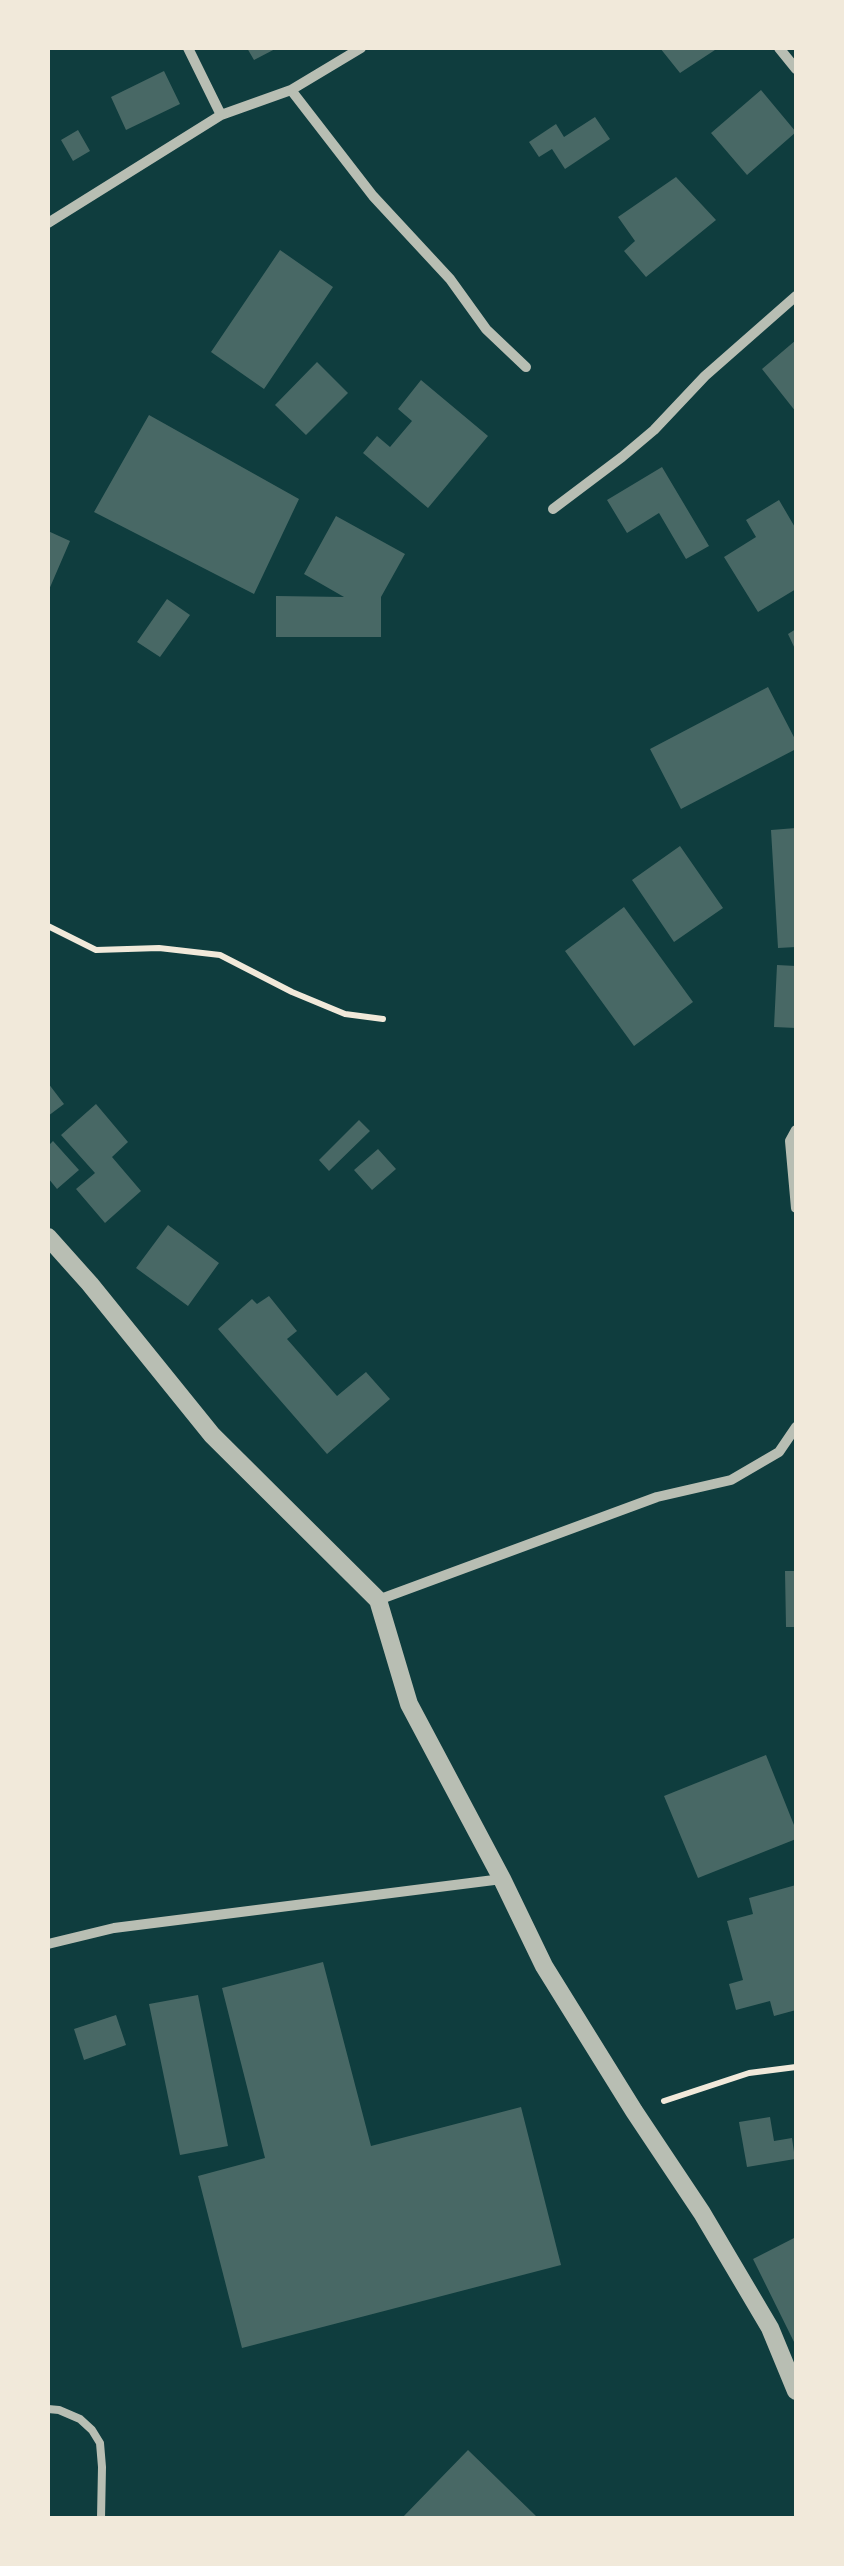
<!DOCTYPE html>
<html>
<head>
<meta charset="utf-8">
<style>
	body { margin:0 }
	#map { position:relative; width:844px; height:2566px; overflow:hidden; background:#0f3d3e; font-family:Karla,sans-serif }
	canvas { display:block }
	.frame { position:absolute; inset:0; border:50px solid #f1e9da; pointer-events:none }
</style>
</head>
<body>
<div id="map">
<canvas width="844" height="2566"></canvas>
<div class="frame"></div>
</div>
<script>
const ctx = document.querySelector('canvas').getContext('2d');
ctx.lineJoin = 'round';
function fillPath(path, color) {
  ctx.fillStyle = color;
  ctx.fill(path, 'evenodd');
}
function poly(rows) {
  const path = new Path2D();
  for (const r of rows) {
    path.moveTo(r[0], r[1]);
    for (let i = 2; i < r.length; i += 2) path.lineTo(r[i], r[i + 1]);
  }
  return path;
}
function stroke(path, color, width, dash) {
  ctx.strokeStyle = color;
  ctx.lineWidth = width;
  ctx.lineCap = dash ? 'butt' : 'round';
  ctx.setLineDash(dash || []);
  ctx.stroke(path);
}
const building = poly([
	[247,48,277,48,254,60],
	[660,48,718,48,680,73],
	[164,71,180,104,126,130,111,97],
	[761,90,796,132,747,175,711,133],
	[595,117,610,139,565,169,552,149,539,157,529,142,556,124,564,137],
	[78,130,90,151,73,161,61,140],
	[676,177,716,220,646,277,624,251,635,241,618,217],
	[280,250,333,287,264,389,211,352],
	[796,340,796,412,762,369],
	[317,362,348,393,306,435,275,405],
	[421,380,488,436,428,508,363,453,377,436,390,447,412,421,398,409],
	[149,415,299,499,254,594,94,512],
	[662,467,709,546,686,559,659,513,627,533,607,500],
	[779,500,796,529,796,589,758,612,724,557,756,537,746,520],
	[336,516,405,554,381,597,381,637,276,637,276,596,344,597,304,574],
	[48,531,70,541,48,592],
	[167,599,190,615,160,657,137,642],
	[796,629,796,651,788,634],
	[768,687,796,741,796,749,681,809,650,749],
	[796,828,796,947,778,948,771,830],
	[680,846,723,908,674,942,632,880],
	[624,907,693,1002,634,1046,565,951],
	[777,965,796,966,796,1028,774,1027],
	[48,1083,64,1104,48,1116],
	[96,1104,128,1142,112,1157,141,1191,105,1223,76,1189,95,1173,61,1135],
	[359,1120,370,1131,329,1171,319,1160],
	[53,1141,79,1170,57,1189,48,1178,48,1146],
	[378,1149,396,1169,372,1190,354,1170],
	[168,1225,219,1263,188,1306,136,1268],
	[269,1296,297,1331,287,1339,337,1396,366,1372,390,1399,327,1454,218,1329,252,1299,257,1304],
	[785,1571,796,1571,796,1627,786,1627],
	[766,1755,796,1830,796,1839,698,1878,664,1796],
	[796,1885,796,2010,774,2016,770,2001,736,2010,729,1984,743,1980,727,1921,753,1914,749,1898],
	[323,1962,371,2146,521,2107,561,2265,242,2348,198,2176,265,2158,222,1988],
	[198,1995,228,2146,180,2155,149,2004],
	[116,2015,126,2045,84,2060,74,2029],
	[770,2117,774,2141,792,2138,795,2159,747,2167,739,2122],
	[796,2237,796,2346,753,2259],
	[468,2450,536,2516,534,2518,402,2518]
]);
const path = poly([
	[48,926,96,950,159,948,220,955,292,992,345,1014,383,1019],
	[664,2101,749,2073,796,2067]
]);
const service = poly([
	[48,2409,59,2410,80,2419,92,2430,100,2443,102,2467,101,2518]
]);
const minor = poly([
	[188,48,221,115],
	[779,48,796,69],
	[291,90,373,196,450,279,486,329,526,367],
	[48,223,221,115,291,90,361,48],
	[553,509,622,457,654,430,705,376,796,296],
	[796,1130,790,1141,796,1208],
	[378,1600,657,1497,731,1480,779,1452,796,1427],
	[48,1944,114,1928,502,1879]
]);
const tertiary = poly([
	[48,1237,90,1284,212,1435,378,1600,409,1704,502,1879,544,1966,634,2111,702,2213,770,2328,796,2391]
]);
fillPath(building, '#486865');
stroke(path, '#f1e9da', 6);
stroke(service, '#b8beb3', 8);
stroke(minor, '#b8beb3', 10);
stroke(tertiary, '#b8beb3', 18);
</script>
</body>
</html>
